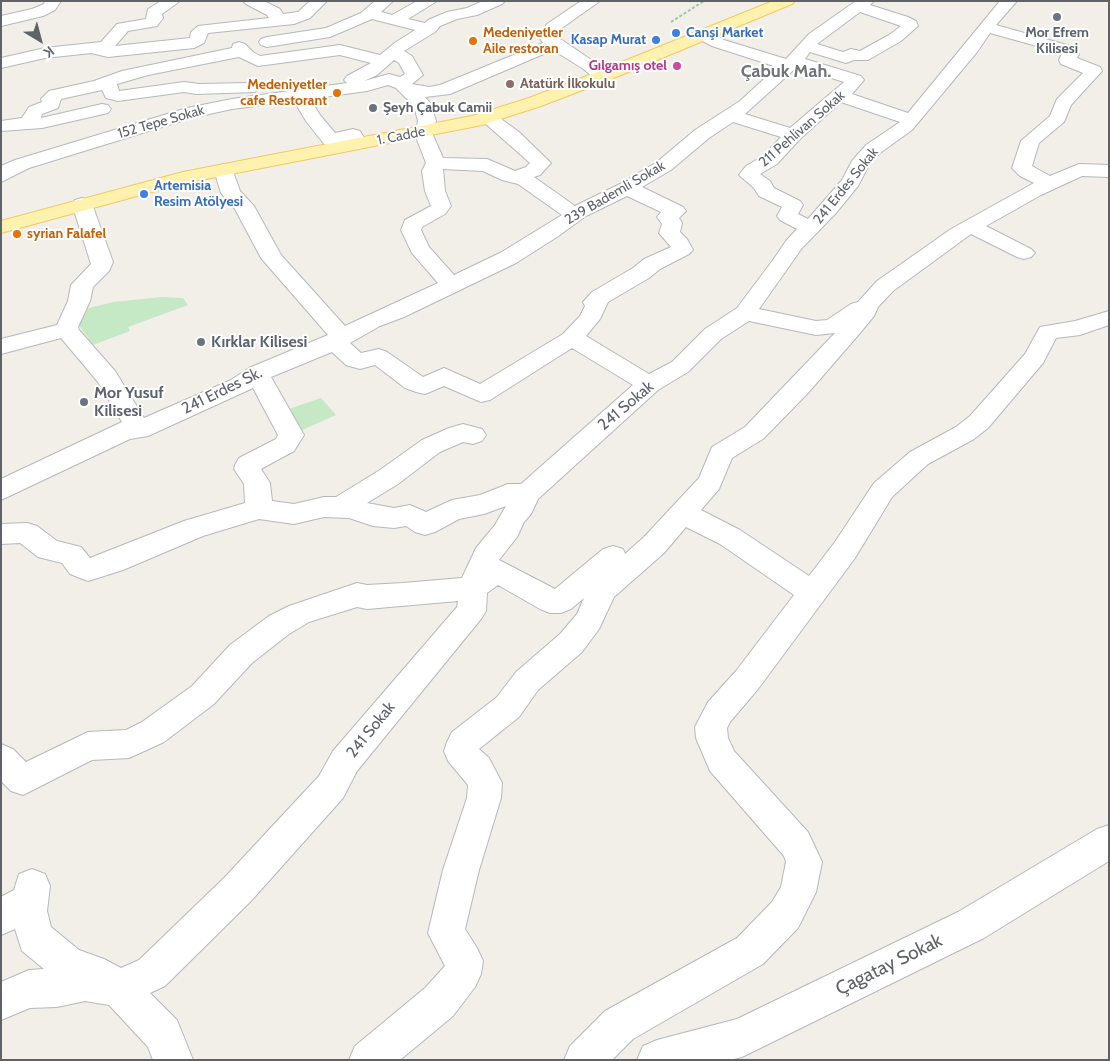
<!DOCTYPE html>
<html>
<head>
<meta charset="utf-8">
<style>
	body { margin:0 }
	#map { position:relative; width:1110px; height:1061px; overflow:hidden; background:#f1efe8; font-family:Cabin,sans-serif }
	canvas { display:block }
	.frame { position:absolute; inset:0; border:2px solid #5f6368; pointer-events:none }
	.north { position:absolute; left:15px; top:15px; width:50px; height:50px; -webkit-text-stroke:4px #fff; paint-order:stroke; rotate:143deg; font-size:14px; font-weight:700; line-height:20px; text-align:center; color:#5f6368 }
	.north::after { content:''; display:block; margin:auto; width:18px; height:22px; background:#5f6368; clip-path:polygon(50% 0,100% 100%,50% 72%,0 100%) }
</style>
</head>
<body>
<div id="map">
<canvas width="1110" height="1061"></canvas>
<div class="frame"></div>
<div class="north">K</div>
</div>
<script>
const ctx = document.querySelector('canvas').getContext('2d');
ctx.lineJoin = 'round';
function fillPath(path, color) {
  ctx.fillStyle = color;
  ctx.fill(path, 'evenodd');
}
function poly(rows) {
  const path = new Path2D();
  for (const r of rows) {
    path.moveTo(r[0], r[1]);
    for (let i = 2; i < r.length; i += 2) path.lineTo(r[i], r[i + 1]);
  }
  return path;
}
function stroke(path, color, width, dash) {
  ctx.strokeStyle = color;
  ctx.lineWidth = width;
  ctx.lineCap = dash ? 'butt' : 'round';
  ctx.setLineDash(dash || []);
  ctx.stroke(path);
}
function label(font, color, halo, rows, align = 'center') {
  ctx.font = font + ' Cabin,sans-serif';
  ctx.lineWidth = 4;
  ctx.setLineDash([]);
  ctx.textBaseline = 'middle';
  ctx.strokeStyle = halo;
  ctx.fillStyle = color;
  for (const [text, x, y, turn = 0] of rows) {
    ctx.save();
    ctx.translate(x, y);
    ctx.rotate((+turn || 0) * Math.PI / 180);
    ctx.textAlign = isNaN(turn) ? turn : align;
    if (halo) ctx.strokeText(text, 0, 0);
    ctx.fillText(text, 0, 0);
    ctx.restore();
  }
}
const green = poly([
	[162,297,183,298,188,305,128,327,130,331,93,345,79,325,83,313,89,308,113,302],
	[321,398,336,415,300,431,289,409]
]);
const path = poly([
	[671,22,704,1]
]);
const minor = poly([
	[45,1,61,1,55,10,43,16,1,26,1,16,32,9,44,4,45,1],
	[161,1,180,1,162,14,163,18,157,26,128,31,115,46,190,38,191,32,198,26,269,18,267,15,246,4,243,1,264,1,280,9,283,14,298,12,310,1,327,1,310,18,294,24,208,33,204,43,194,48,108,57,91,53,45,58,1,68,1,58,45,48,101,42,117,24,146,19,148,9,161,1],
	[375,1,393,1,381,12,392,15,417,1,437,1,408,19,425,23,428,20,447,12,467,8,483,1,505,1,502,4,477,15,457,19,440,26,435,32,404,51,412,56,423,75,412,84,429,87,440,85,543,43,539,37,547,24,581,1,600,1,559,30,556,36,609,72,612,76,609,80,603,81,597,80,582,68,553,50,450,94,425,97,431,104,436,121,432,133,443,158,487,159,515,171,526,167,530,163,478,117,481,113,487,112,493,113,519,132,551,163,540,175,534,177,575,206,620,184,657,162,695,130,740,101,777,67,712,46,697,38,695,35,697,32,709,32,724,40,786,59,809,34,856,1,874,1,870,5,908,17,916,21,918,26,901,41,868,60,854,60,846,63,810,52,805,59,861,76,864,80,852,94,908,113,1000,1,1017,1,996,25,1074,47,1079,54,1077,58,1100,67,1102,71,1071,105,1064,122,1039,143,1032,166,1050,176,1079,164,1109,165,1109,177,1082,176,1041,195,986,226,1031,249,1035,253,1031,257,1024,259,1017,257,971,234,893,291,878,307,874,316,860,333,808,393,763,439,732,458,719,489,701,510,740,530,809,576,835,542,874,483,910,452,956,427,970,416,1025,354,1040,327,1075,321,1109,311,1109,325,1080,335,1056,338,1043,363,988,428,974,439,928,464,892,497,855,558,758,689,730,722,727,728,728,738,734,751,808,832,822,862,816,892,798,928,763,964,633,1039,612,1060,564,1060,570,1046,605,1011,737,938,772,902,781,887,786,862,784,856,710,771,696,738,695,727,708,702,736,671,794,595,720,544,686,527,664,553,614,597,599,629,582,652,538,690,519,717,479,749,489,758,502,783,501,798,479,870,465,929,477,948,483,961,481,974,475,987,453,1016,400,1060,349,1060,355,1046,425,988,445,966,428,933,443,870,467,798,468,785,448,761,444,751,447,742,452,732,497,697,516,672,560,634,577,614,584,598,571,609,561,613,550,613,540,609,498,585,487,593,486,611,481,619,357,771,343,798,251,901,165,986,150,993,177,1020,193,1060,153,1060,148,1047,109,1005,85,1001,57,1007,30,1008,1,1020,1,982,29,970,44,969,22,951,15,929,1,935,1,897,14,890,19,874,32,869,45,874,50,886,47,911,51,927,79,950,104,959,121,968,139,960,225,877,319,776,333,751,457,607,458,601,367,609,357,607,309,622,289,634,252,663,214,704,164,742,129,758,92,760,23,795,11,791,1,781,1,744,13,749,26,762,88,732,126,730,142,722,192,686,230,645,269,616,289,606,357,583,367,585,403,583,462,578,476,548,495,525,506,506,484,514,459,519,435,532,425,535,415,532,406,526,394,528,373,526,349,518,324,517,294,524,259,519,203,536,123,570,88,581,70,574,62,563,38,557,20,543,1,544,1,524,27,523,37,526,57,541,81,547,90,558,184,521,245,503,244,484,234,469,235,465,239,458,276,439,278,435,253,388,148,436,130,439,1,500,1,479,122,422,98,382,61,338,1,354,1,339,57,325,68,301,71,285,91,264,72,204,75,200,82,198,89,200,92,204,113,262,109,271,93,287,90,301,78,327,79,330,115,371,144,418,231,380,249,368,328,335,261,258,235,209,221,193,214,170,217,166,224,164,231,166,240,191,254,206,281,255,345,326,438,283,412,253,401,230,405,220,431,206,425,191,422,171,426,163,416,137,418,133,416,130,418,121,414,106,396,88,388,85,367,91,310,99,320,115,335,133,353,129,360,131,364,138,362,142,355,144,348,142,331,146,324,144,306,121,294,101,232,109,191,118,29,168,1,182,1,166,15,160,187,108,232,99,347,83,344,80,347,76,371,63,340,55,258,66,239,57,148,75,117,84,119,91,184,82,199,84,249,83,255,84,258,88,255,92,196,94,184,92,118,101,106,98,102,90,61,99,58,108,42,114,41,118,102,104,108,105,111,109,108,113,42,128,1,131,1,121,22,118,29,107,42,102,41,99,49,91,94,81,122,71,232,48,233,44,239,42,245,44,253,52,260,56,340,45,380,55,396,42,415,30,372,19,330,37,267,47,261,45,259,42,261,39,267,37,326,28,361,13,375,1],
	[860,12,901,26,889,35,860,51,851,49,843,52,817,44,860,12],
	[990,33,1062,53,1059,60,1061,64,1083,73,1057,99,1050,116,1021,141,1012,168,1020,176,1034,183,951,229,877,281,858,302,851,304,827,320,816,321,759,309,802,248,836,213,858,186,870,163,880,153,912,130,977,52,990,33],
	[394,60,399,63,405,74,400,77,389,74,364,81,377,75,394,60],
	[797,67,844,82,790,128,745,114,797,67],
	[841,102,900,122,866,145,852,161,842,180,808,219,798,214,803,205,800,201,774,188,770,181,760,174,777,164,800,139,841,102],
	[733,122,781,137,763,156,746,166,739,175,754,188,759,196,782,207,777,216,780,220,797,229,786,241,773,260,737,308,705,329,672,362,649,374,586,336,600,319,608,302,649,278,660,269,689,254,693,250,687,239,680,232,682,223,679,218,686,211,683,207,642,187,671,170,709,138,733,122],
	[443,169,483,171,502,180,518,184,562,215,500,253,454,275,429,247,421,230,422,227,445,214,451,206,445,191,443,169],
	[627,196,661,212,657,217,662,224,659,233,671,247,644,259,633,268,592,292,583,302,585,306,580,316,563,334,480,384,444,368,423,377,387,352,379,349,361,353,350,343,380,326,404,317,516,263,557,237,586,216,627,196],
	[749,321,816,335,835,333,745,427,712,447,699,478,644,537,625,554,623,549,613,546,603,549,555,589,499,560,517,537,524,522,531,514,538,499,658,390,688,372,721,339,749,321],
	[572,348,633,385,521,484,508,484,480,495,452,500,426,512,410,505,394,508,367,503,398,484,440,452,463,442,473,444,482,441,486,435,482,429,463,424,449,428,422,440,380,470,336,497,324,497,294,504,272,501,270,483,261,469,294,451,304,435,271,377,332,352,346,365,360,369,375,365,405,388,416,392,425,394,444,386,481,402,490,400,572,348],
	[1109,825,1109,861,984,938,742,1057,730,1060,637,1060,643,1046,657,1040,737,1019,958,912,1097,829,1109,825]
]);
const major = poly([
	[773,1,795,1,792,4,609,80,541,106,482,125,185,183,1,233,1,221,183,172,472,116,529,98,597,72,773,1]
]);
const markers = [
	[1057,17,5,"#6b7280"],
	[676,33,5,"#3f7fe0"],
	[656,40,5,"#3f7fe0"],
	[473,41,5,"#e8710a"],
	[677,66,5,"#d1479c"],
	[510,84,5,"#8d6e63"],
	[337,93,5,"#e8710a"],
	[373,108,5,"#6b7280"],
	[144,194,5,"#3f7fe0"],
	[17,234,5,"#e8710a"],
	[201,342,5,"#6b7280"],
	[84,402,5,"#6b7280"]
];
const farFoodnames = [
	["Medeniyetler",483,33],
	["Aile restoran",483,49],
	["Medeniyetler",327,85,"right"],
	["cafe Restorant",327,101,"right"],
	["syrian Falafel",27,234]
];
const farShopnames = [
	["Canşi Market",686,33],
	["Kasap Murat",646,40,"right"],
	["Artemisia",154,186],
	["Resim Atölyesi",154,202]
];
const farWorshipnames = [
	["Mor Efrem",1057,33],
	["Kilisesi",1057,49],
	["Şeyh Çabuk Camii",383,108,"left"]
];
const farHotelnames = [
	["Gılgamış otel",667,66]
];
const farEducationnames = [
	["Atatürk İlkokulu",520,84]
];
const farStreetnames = [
	["152 Tepe Sokak",161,122,-16],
	["211 Pehlivan Sokak",802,129,-41],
	["1. Cadde",401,136,-11],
	["241 Erdes Sokak",846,186,-51],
	["239 Bademli Sokak",615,193,-30]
];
const worshipNames = [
	["Kırklar Kilisesi",211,342],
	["Mor Yusuf",94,393],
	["Kilisesi",94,411]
];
const streetNames = [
	["241 Erdes Sk.",222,391,-26],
	["241 Sokak",626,406,-40],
	["241 Sokak",371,730,-51]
];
const farDistrictnames = [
	["Çabuk Mah.",786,72]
];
const nearStreetnames = [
	["Çagatay Sokak",889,965,-26]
];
fillPath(green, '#c5e8c5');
stroke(minor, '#b5b8bc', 2);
stroke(major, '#f2c960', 2);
stroke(path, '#9cc7a9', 2, [3, 2]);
fillPath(minor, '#fff');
fillPath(major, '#fff2af');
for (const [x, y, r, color] of markers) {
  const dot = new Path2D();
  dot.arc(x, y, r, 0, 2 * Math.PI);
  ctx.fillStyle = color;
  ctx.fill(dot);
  stroke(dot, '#fff', 2);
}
label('bold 14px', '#c56008', '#fff', farFoodnames, 'left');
label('bold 14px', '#366cbe', '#fff', farShopnames, 'left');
label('bold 14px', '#5b616d', '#fff', farWorshipnames);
label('bold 14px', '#b23c85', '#fff', farHotelnames, 'right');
label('bold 14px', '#785e54', '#fff', farEducationnames, 'left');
label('14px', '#5f6368', '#fff', farStreetnames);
label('bold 16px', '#5b616d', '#fff', worshipNames, 'left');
label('16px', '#5f6368', '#fff', streetNames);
label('bold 18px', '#70757a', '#fff', farDistrictnames);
label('19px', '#5f6368', '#fff', nearStreetnames);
</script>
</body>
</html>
